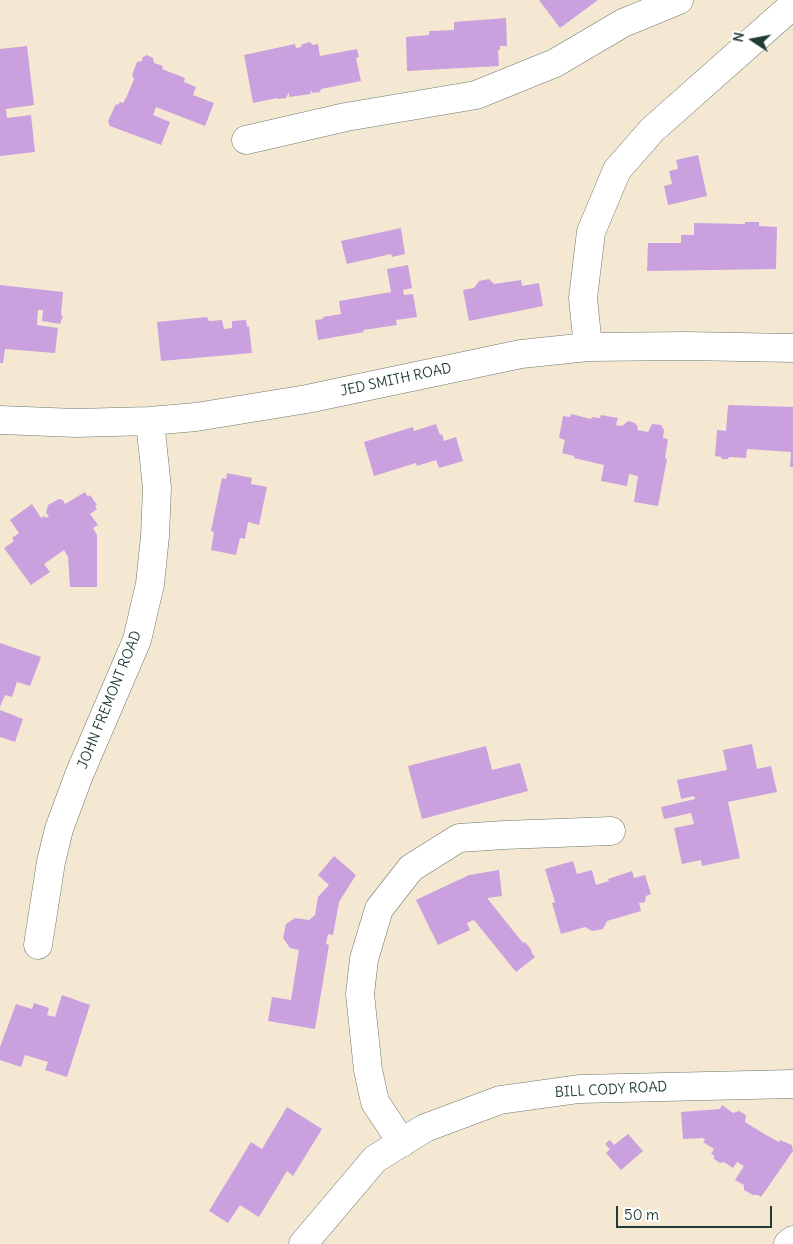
<!DOCTYPE html>
<html>
<head>
<meta charset="utf-8">
<style>
	body { margin:0 }
	#map { position:relative; width:793px; height:1244px; overflow:hidden; background:#f5e8d2; font-family:Delius,sans-serif }
	canvas { display:block }
	.north { position:absolute; left:728px; top:15px; width:50px; height:50px; -webkit-text-stroke:4px #fff; paint-order:stroke; rotate:281deg; font-size:14px; font-weight:700; line-height:20px; text-align:center; color:#1f3d34 }
	.north::after { content:''; display:block; margin:auto; width:18px; height:22px; background:#1f3d34; clip-path:polygon(50% 0,100% 100%,50% 72%,0 100%) }
	.scale { position:absolute; left:616px; top:1206px; width:156px; height:22px; box-sizing:border-box; border:2px solid #1f3d34; border-top:0; padding-left:6px; font-size:15px; line-height:18px; white-space:nowrap; color:#1f3d34; -webkit-text-stroke:4px #fff; paint-order:stroke }
</style>
</head>
<body>
<div id="map">
<canvas width="793" height="1244"></canvas>
<div class="north">N</div>
<div class="scale">50 m</div>
</div>
<script>
const ctx = document.querySelector('canvas').getContext('2d');
ctx.lineJoin = 'round';
function fillPath(path, color) {
  ctx.fillStyle = color;
  ctx.fill(path, 'evenodd');
}
function poly(rows) {
  const path = new Path2D();
  for (const r of rows) {
    path.moveTo(r[0], r[1]);
    for (let i = 2; i < r.length; i += 2) path.lineTo(r[i], r[i + 1]);
  }
  return path;
}
function stroke(path, color, width, dash) {
  ctx.strokeStyle = color;
  ctx.lineWidth = width;
  ctx.lineCap = dash ? 'butt' : 'round';
  ctx.setLineDash(dash || []);
  ctx.stroke(path);
}
function label(font, color, halo, rows, align = 'center') {
  ctx.font = font + ' Delius,sans-serif';
  ctx.lineWidth = 4.5;
  ctx.setLineDash([]);
  ctx.textBaseline = 'middle';
  ctx.strokeStyle = halo;
  ctx.fillStyle = color;
  for (const [text, x, y, turn = 0] of rows) {
    ctx.save();
    ctx.translate(x, y);
    ctx.rotate((+turn || 0) * Math.PI / 180);
    ctx.textAlign = isNaN(turn) ? turn : align;
    if (halo) ctx.strokeText(text, 0, 0);
    ctx.fillText(text, 0, 0);
    ctx.restore();
  }
}
const building = poly([
	[539,0,598,0,560,28],
	[506,18,507,46,500,46,500,50,498,50,499,66,407,71,406,37,429,35,429,31,454,30,454,22],
	[310,42,313,45,318,44,320,56,357,49,359,57,356,58,361,81,321,89,320,92,313,93,310,90,311,94,289,97,289,92,286,98,278,99,277,98,253,103,244,55,295,44,296,48,301,47,302,44],
	[27,46,34,105,6,109,7,118,31,115,35,152,0,156,0,49],
	[147,55,153,58,154,63,163,66,162,69,185,78,184,82,196,87,193,95,214,103,205,126,156,107,153,115,170,122,161,145,110,126,108,121,116,104,118,105,120,102,123,103,127,96,134,79,132,75,137,62,142,61,143,57],
	[698,155,707,196,668,205,664,186,672,184,669,171,678,169,676,160],
	[745,222,759,222,759,226,777,227,776,269,647,271,648,243,681,243,681,235,694,235,694,223,745,224],
	[401,228,405,254,392,257,391,254,347,264,341,241],
	[408,265,412,288,403,290,404,295,413,294,417,317,396,320,397,325,363,330,364,332,318,340,315,320,323,319,323,317,341,314,339,301,391,292,387,269],
	[489,279,494,284,521,280,522,286,539,283,543,306,469,321,463,290,474,288,479,281],
	[0,285,63,292,61,315,63,316,60,324,42,321,43,310,38,310,37,325,58,328,55,353,5,349,3,363,0,363],
	[207,317,209,321,222,320,224,329,232,328,232,321,246,320,247,327,249,326,252,353,161,361,157,322],
	[730,405,793,407,793,467,790,467,791,452,747,449,746,458,729,457,728,459,722,459,721,457,715,456,717,430,726,431,728,406],
	[571,414,591,419,592,417,600,418,601,415,618,418,616,425,622,426,628,421,635,423,638,427,637,430,648,432,652,424,661,425,664,430,663,438,668,439,665,458,667,459,658,506,634,502,638,476,629,474,627,486,601,481,604,465,574,458,574,456,562,453,565,440,559,438,563,416,570,417],
	[436,424,440,435,442,434,444,441,456,437,463,461,439,468,436,460,417,466,416,463,374,476,364,442,413,427,414,431],
	[227,473,252,478,251,484,267,487,259,525,248,522,245,539,240,538,236,555,211,550,214,532,211,531,222,478,226,479],
	[85,492,88,497,90,495,97,505,95,506,97,509,90,514,98,525,93,528,97,535,97,587,70,587,68,557,64,550,44,564,50,572,31,585,4,548,14,541,12,538,19,533,10,520,32,504,41,518,44,516,46,518,49,516,46,513,48,505,59,499,63,500,65,504],
	[0,643,41,657,30,686,17,682,12,697,5,695,0,707],
	[0,710,23,719,15,742,0,737],
	[752,744,757,769,771,766,777,792,728,802,740,858,702,866,701,860,682,864,674,828,694,824,691,813,664,819,661,807,695,799,694,796,681,799,677,780,727,770,723,750],
	[486,746,492,770,520,763,528,791,422,819,408,766],
	[334,856,356,875,339,902,333,935,328,934,326,944,329,945,315,1029,268,1021,272,997,291,1000,299,950,290,948,283,938,286,924,295,918,309,920,315,915,318,897,329,885,318,875],
	[573,861,577,874,592,870,596,885,609,881,608,879,632,871,634,878,645,875,651,894,646,896,645,902,639,903,641,911,607,921,603,929,592,931,585,927,561,934,552,903,555,902,545,869],
	[499,870,502,896,487,898,523,943,525,942,532,951,531,952,535,957,516,972,474,920,467,923,470,930,438,945,416,900,469,875],
	[62,995,90,1005,67,1077,45,1070,48,1062,25,1055,21,1067,0,1060,0,1047,16,1004,32,1009,34,1003,49,1008,47,1015,55,1017],
	[722,1105,733,1113,739,1111,746,1115,745,1122,766,1135,779,1142,780,1140,792,1145,793,1151,761,1197,758,1195,753,1195,744,1190,744,1185,735,1180,744,1166,737,1162,733,1168,724,1162,720,1163,714,1159,714,1155,711,1154,714,1149,703,1142,705,1140,703,1138,683,1139,681,1112,720,1109],
	[287,1107,322,1129,293,1176,287,1171,259,1217,240,1205,228,1223,209,1211,251,1142,262,1149],
	[628,1134,643,1151,621,1170,606,1153,610,1149,605,1144,610,1140,614,1145]
]);
const minor = poly([
	[246,140,346,117,476,95,555,63,623,23,679,0],
	[588,347,583,298,591,232,617,170,652,130,793,5],
	[0,420,76,423,150,421,196,417,307,399,521,354,588,347,686,346,793,348],
	[38,945,51,862,59,829,79,775,137,640,150,584,155,536,157,488,150,421],
	[402,1143,375,1102,368,1070,360,994,364,959,379,909,411,868,459,838,504,835,611,831],
	[303,1244,375,1159,425,1128,500,1100,579,1089,793,1084],
	[788,1244,793,1240]
]);
const streetNames = [
	["JED SMITH ROAD",396,380,-12],
	["JOHN FREMONT ROAD",110,700,-68],
	["BILL CODY ROAD",611,1090,-3]
];
fillPath(building, '#caa0de');
stroke(minor, '#6a796b', 29);
stroke(minor, '#fff', 28);
label('14px', '#1f3d34', '#fff', streetNames);
</script>
</body>
</html>
